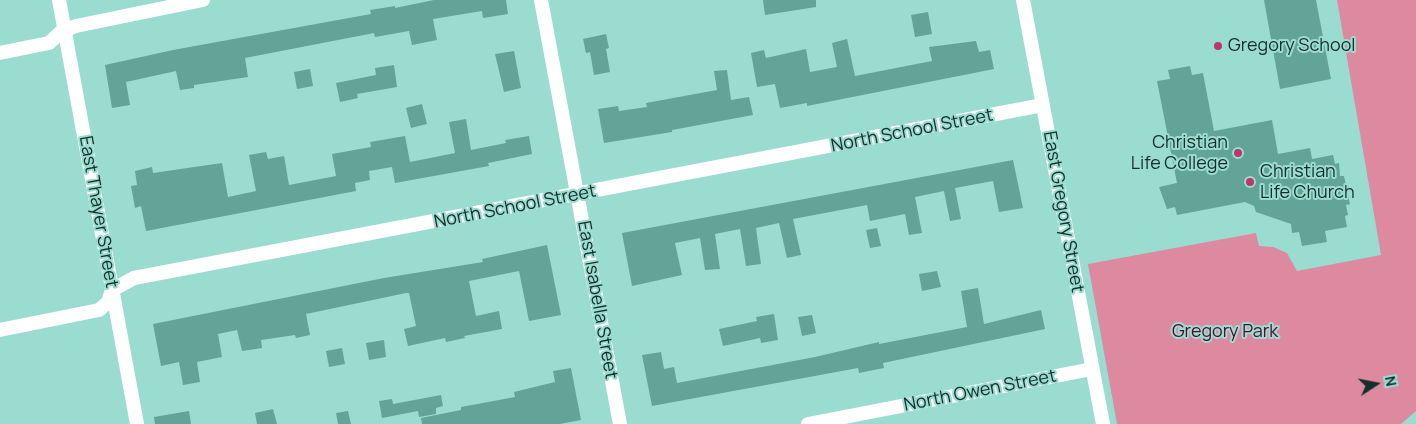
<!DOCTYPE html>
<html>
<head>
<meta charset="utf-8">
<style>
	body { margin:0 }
	#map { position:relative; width:1416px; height:424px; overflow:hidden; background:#9adcd0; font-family:Manrope,sans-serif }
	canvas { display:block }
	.north { position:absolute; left:1351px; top:359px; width:50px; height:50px; -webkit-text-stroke:4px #9adcd0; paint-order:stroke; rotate:79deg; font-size:14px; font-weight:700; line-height:20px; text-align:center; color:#142f2b }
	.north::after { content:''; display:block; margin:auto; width:18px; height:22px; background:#142f2b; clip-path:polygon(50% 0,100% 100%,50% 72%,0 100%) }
</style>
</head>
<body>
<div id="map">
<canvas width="1416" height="424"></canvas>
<div class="north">N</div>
</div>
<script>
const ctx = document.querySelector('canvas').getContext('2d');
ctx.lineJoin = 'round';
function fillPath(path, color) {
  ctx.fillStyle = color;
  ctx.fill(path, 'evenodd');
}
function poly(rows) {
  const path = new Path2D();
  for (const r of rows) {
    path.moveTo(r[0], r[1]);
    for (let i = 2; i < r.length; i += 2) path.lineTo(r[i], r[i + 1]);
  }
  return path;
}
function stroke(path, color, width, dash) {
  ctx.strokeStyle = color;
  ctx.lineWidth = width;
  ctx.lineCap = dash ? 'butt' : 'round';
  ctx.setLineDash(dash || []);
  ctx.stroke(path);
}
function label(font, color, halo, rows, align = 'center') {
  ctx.font = font + ' Manrope,sans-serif';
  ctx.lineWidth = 4;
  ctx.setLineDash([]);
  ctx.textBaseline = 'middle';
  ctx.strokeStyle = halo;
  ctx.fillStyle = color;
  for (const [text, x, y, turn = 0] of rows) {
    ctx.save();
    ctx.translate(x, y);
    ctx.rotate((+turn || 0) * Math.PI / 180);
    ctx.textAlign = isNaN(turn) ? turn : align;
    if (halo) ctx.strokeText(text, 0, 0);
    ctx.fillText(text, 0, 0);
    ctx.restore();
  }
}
const green = poly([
	[1337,0,1416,0,1416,411,1401,424,1117,424,1088,264,1256,233,1259,246,1273,247,1287,253,1297,271,1381,255]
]);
const building = poly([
	[434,0,506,0,508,14,483,18,482,11,433,19,437,40,412,45,409,31,375,37,374,33,245,58,248,77,194,85,194,88,180,90,176,71,126,82,130,105,112,108,105,65,173,50,371,14,370,10,395,6,395,8],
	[763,0,816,0,816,7,765,15],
	[1264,0,1316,0,1331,79,1280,89],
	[928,12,932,34,915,37,911,15],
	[606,34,609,48,606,49,610,72,594,75,590,52,586,53,583,39],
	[847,39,855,76,932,61,929,47,976,41,979,52,990,50,994,69,807,106,807,103,780,108,775,84,757,87,751,53,764,50,766,58,806,49,810,72,837,67,832,43],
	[514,51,521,88,504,92,495,54],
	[394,65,397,87,357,94,358,98,340,102,336,83,376,75,375,68],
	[1190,66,1192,75,1203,73,1214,131,1272,120,1278,154,1310,148,1312,159,1333,155,1335,164,1339,163,1340,176,1344,176,1350,204,1346,205,1348,215,1345,216,1347,227,1325,231,1327,242,1302,246,1299,232,1292,233,1291,224,1256,212,1254,206,1245,202,1177,215,1175,207,1167,209,1159,187,1177,183,1157,81,1170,79,1168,70],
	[310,69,313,86,297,89,294,72],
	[727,70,731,100,749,97,753,115,672,130,672,132,604,143,598,109,618,106,619,111,647,107,646,103,717,90,714,71],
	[422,104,427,124,411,128,406,108],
	[466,119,471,150,506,143,505,140,529,136,532,154,488,163,489,166,395,183,392,167,369,171,370,180,355,183,356,191,146,231,141,206,135,208,131,186,137,185,135,171,152,167,153,173,222,163,228,197,256,191,249,155,266,152,268,159,284,156,289,185,336,176,332,154,371,147,370,142,405,136,410,162,455,153,449,122],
	[1013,160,1023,208,999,212,993,181,955,188,961,219,950,221,944,191,915,197,922,233,909,235,905,214,870,221,867,205,793,219,801,255,787,258,779,223,756,228,761,264,746,266,740,229,715,234,720,269,705,270,700,238,675,243,682,275,632,286,622,233],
	[877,228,881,246,870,248,866,230],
	[547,245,561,315,529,321,519,271,469,281,476,316,499,311,502,329,464,336,465,338,446,342,445,338,408,346,404,329,416,326,409,293,406,293,306,314,310,335,296,338,295,335,261,340,262,348,242,351,237,330,218,334,222,357,197,362,200,382,183,385,179,362,161,366,153,324,384,278,483,262,482,259],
	[937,271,941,287,922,291,919,274],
	[978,288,984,324,1041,310,1045,329,883,363,884,368,859,373,858,368,652,406,642,355,661,352,664,369,674,367,677,383,815,357,879,342,879,344,967,327,961,291],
	[774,314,778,340,761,343,760,338,723,346,719,329,757,321,756,317],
	[812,315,816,333,802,336,798,317],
	[384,340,386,357,369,360,366,343],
	[342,348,345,364,329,367,326,351],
	[571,368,581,420,560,424,422,424,421,418,461,410,461,407,515,397,514,392,555,382,553,371],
	[441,395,443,406,436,408,436,414,419,417,418,411,382,418,379,401,392,399,393,404],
	[273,409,277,424,257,424,255,413],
	[189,411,191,424,155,424,154,417],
	[348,411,351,424,338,424,336,413]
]);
const street = poly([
	[59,0,137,424],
	[541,0,620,424],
	[1023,0,1103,424],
	[0,53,49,43,61,32,76,26,203,0],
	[0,330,99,310,108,302,112,290,134,278,1043,105],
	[808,424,1092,369]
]);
const markers = [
	[1218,46,5,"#bf3469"],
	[1238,153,5,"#bf3469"],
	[1250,182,5,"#bf3469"]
];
const poiNames = [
	["Gregory School",1228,46],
	["Christian",1228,143,"right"],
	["Life College",1228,164,"right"],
	["Christian",1260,172],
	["Life Church",1260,193]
];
const streetNames = [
	["North School Street",912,131,-11],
	["North School Street",515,207,-11],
	["East Thayer Street",98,212,80],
	["East Gregory Street",1063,212,80],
	["East Isabella Street",597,300,80],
	["North Owen Street",980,391,-11]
];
const parkNames = [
	["Gregory Park",1225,332]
];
fillPath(green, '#dd8aa1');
fillPath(building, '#63a498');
stroke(street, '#fff', 14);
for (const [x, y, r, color] of markers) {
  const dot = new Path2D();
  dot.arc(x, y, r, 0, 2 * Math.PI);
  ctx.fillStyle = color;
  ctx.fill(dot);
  stroke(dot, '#9adcd0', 2);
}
label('18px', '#142f2b', '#9adcd0', poiNames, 'left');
label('18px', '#142f2b', '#9adcd0', streetNames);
label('18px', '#560a2a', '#9adcd0', parkNames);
</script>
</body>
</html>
